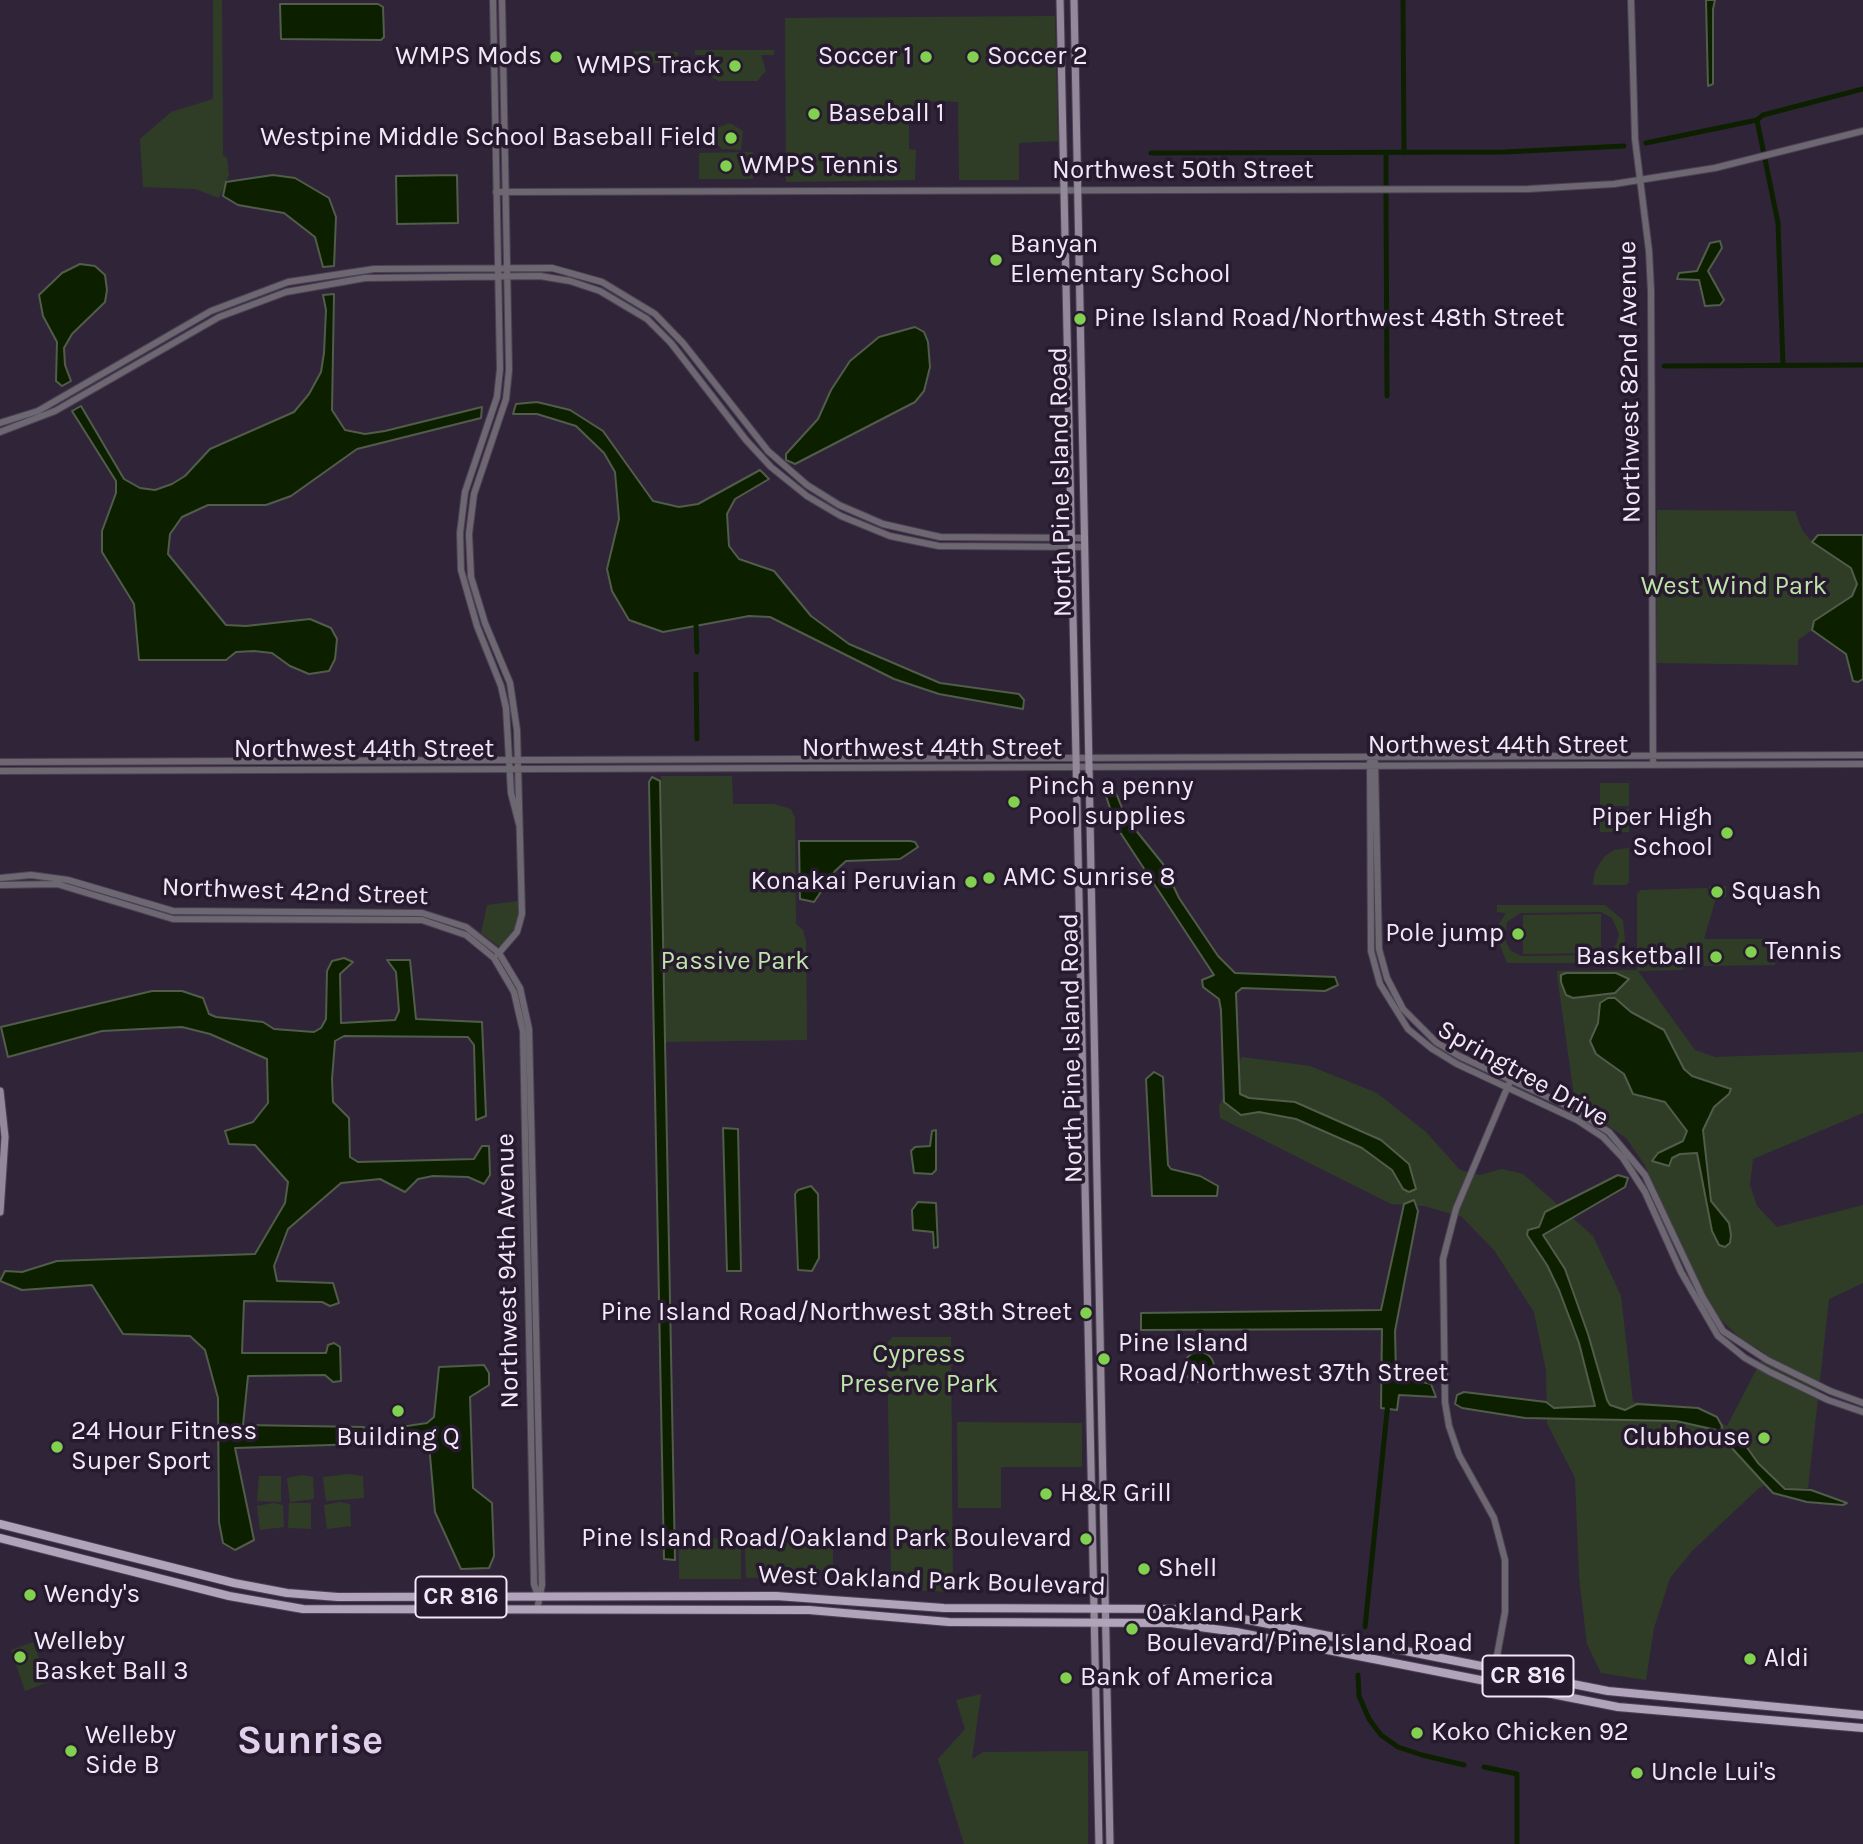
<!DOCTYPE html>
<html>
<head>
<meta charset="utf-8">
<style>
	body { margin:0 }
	canvas { display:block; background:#302439 }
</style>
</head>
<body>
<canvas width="1863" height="1844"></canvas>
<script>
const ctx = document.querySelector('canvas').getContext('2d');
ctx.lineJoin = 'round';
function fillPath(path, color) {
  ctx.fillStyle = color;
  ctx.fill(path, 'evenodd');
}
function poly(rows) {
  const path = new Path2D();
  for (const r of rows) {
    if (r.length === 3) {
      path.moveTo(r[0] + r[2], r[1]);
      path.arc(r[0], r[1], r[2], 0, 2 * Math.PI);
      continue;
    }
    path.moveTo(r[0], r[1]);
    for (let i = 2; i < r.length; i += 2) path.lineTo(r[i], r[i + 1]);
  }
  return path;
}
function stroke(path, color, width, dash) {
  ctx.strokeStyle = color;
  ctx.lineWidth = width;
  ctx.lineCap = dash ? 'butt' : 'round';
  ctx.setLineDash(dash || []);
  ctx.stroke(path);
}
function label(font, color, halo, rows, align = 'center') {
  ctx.font = font + ' Karla,sans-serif';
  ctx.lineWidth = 7;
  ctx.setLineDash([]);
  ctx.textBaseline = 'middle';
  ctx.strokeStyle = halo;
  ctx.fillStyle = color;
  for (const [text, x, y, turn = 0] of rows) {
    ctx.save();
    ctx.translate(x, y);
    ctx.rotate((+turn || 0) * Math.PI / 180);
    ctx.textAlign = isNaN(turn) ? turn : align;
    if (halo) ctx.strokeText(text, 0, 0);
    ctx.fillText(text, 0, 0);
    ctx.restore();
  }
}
const green = poly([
	[213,0,222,0,223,155,227,158,229,175,219,198,195,189,143,187,140,139,171,112,213,99],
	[1055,16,1058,141,1019,143,1019,180,959,180,958,102,945,101,917,102,909,110,909,149,916,150,915,180,786,182,785,18],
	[695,50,774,50,774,55,761,55,766,71,757,81,719,81,705,73,707,55,695,55],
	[634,51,678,52,677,63,634,63],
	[730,123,743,131,741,150,722,149,718,145,717,128],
	[753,152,753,179,699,179,699,153],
	[1657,510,1795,511,1802,530,1812,542,1851,568,1857,584,1852,596,1814,621,1812,630,1798,640,1798,665,1657,663],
	[661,776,732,776,733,804,774,804,791,809,795,818,796,924,803,930,806,941,807,1040,665,1042],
	[1600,783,1629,783,1629,806,1600,806],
	[1600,809,1629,809,1629,832,1600,832],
	[1629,848,1629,882,1626,885,1593,885,1595,871,1604,857,1614,850],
	[1709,886,1726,886,1726,897,1716,898,1704,939,1774,939,1775,965,1704,966,1703,950,1682,970,1638,971,1695,1050,1715,1057,1863,1052,1863,1113,1753,1159,1750,1185,1757,1206,1777,1227,1863,1205,1863,1283,1829,1299,1808,1488,1790,1490,1775,1481,1759,1488,1692,1551,1670,1578,1654,1628,1646,1680,1601,1673,1587,1644,1579,1577,1575,1478,1547,1423,1546,1370,1534,1312,1494,1250,1462,1217,1424,1206,1391,1204,1220,1118,1219,1106,1242,1057,1310,1066,1377,1093,1426,1132,1460,1170,1480,1175,1502,1169,1523,1174,1593,1236,1621,1296,1633,1402,1684,1406,1727,1426,1765,1353,1740,1338,1720,1319,1705,1294,1644,1164,1626,1138,1575,1103,1558,982,1557,971,1637,970,1637,894,1641,890,1707,888,1709,898],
	[518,901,520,920,501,948,481,933,487,905],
	[1497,905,1605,905,1623,920,1625,942,1614,958,1599,963,1507,963,1497,937,1499,924,1506,913,1497,912],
	[1601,912,1612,918,1619,934,1616,945,1603,955,1521,956,1510,950,1505,940,1507,922,1520,913],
	[1601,914,1601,953,1523,954,1523,915],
	[892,1337,951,1337,953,1592,908,1590,891,1576,887,1344],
	[957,1422,1082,1423,1082,1467,1001,1467,1001,1508,958,1508],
	[348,1474,363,1476,364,1498,326,1501,323,1477],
	[302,1475,313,1477,314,1499,290,1502,287,1478],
	[259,1476,281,1476,281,1502,257,1501],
	[340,1502,350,1504,351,1526,327,1529,324,1505],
	[273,1503,283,1505,284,1527,260,1530,257,1506],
	[289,1503,311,1503,311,1529,288,1528],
	[741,1538,741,1579,679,1579,679,1539],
	[833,1542,833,1570,801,1571,801,1577,746,1578,745,1543],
	[33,1642,48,1682,25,1691,11,1650],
	[981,1694,972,1759,983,1752,1088,1751,1088,1844,964,1844,938,1759,965,1729,956,1700]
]);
const water = poly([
	[1706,0,1715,0,1713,9,1713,84,1708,86,1706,0],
	[280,4,378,4,383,7,384,37,381,40,281,39,280,4],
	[273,175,295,178,329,198,336,217,334,266,323,267,315,237,284,213,238,205,223,196,226,182,273,175],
	[457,175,458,223,397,224,396,176,457,175],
	[1720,241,1722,248,1708,271,1724,300,1720,305,1705,306,1699,280,1677,279,1679,273,1697,271,1710,243,1720,241],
	[80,264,95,266,105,275,107,290,105,302,72,334,64,348,65,365,71,381,62,386,56,381,57,342,43,316,39,295,62,273,80,264],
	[334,294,332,410,345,430,365,434,385,431,482,407,481,418,357,449,291,496,266,505,208,505,182,517,170,534,168,554,226,625,246,626,310,619,331,628,337,639,335,659,329,671,309,674,290,666,272,653,254,651,236,652,226,660,139,660,134,604,102,552,102,531,116,493,116,481,72,411,81,406,124,479,140,488,155,490,172,484,185,476,210,449,294,412,309,394,321,372,324,353,326,310,323,295,334,294],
	[915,327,924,332,928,342,930,367,924,391,915,402,795,464,786,460,786,454,818,419,831,390,850,361,879,337,915,327],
	[537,402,570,410,603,431,653,501,679,507,698,504,760,470,769,479,735,499,727,514,729,546,739,559,774,571,811,616,849,644,940,683,1019,694,1024,700,1023,709,939,694,894,679,770,617,749,616,663,632,629,620,612,591,607,569,619,519,615,472,604,453,576,426,537,414,513,414,516,404,537,402],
	[1818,535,1863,535,1863,679,1858,682,1853,681,1846,654,1812,630,1814,621,1852,596,1857,584,1851,568,1812,542,1818,535],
	[652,777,660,781,675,1560,664,1559,649,782,652,777],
	[1114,788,1126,818,1163,864,1179,898,1218,956,1235,973,1335,977,1338,985,1325,991,1242,988,1236,993,1240,1094,1249,1098,1295,1102,1381,1140,1409,1164,1416,1189,1409,1192,1403,1189,1392,1170,1362,1148,1296,1119,1259,1112,1241,1115,1224,1102,1221,1010,1219,999,1203,987,1202,980,1214,975,1116,826,1105,793,1114,788],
	[799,841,910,841,915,842,918,847,900,859,846,861,835,871,814,902,800,899,799,841],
	[344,958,353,962,340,974,341,1023,395,1020,399,1011,396,972,387,960,410,960,416,1019,482,1022,486,1116,476,1120,474,1045,468,1037,344,1036,335,1041,332,1079,333,1102,349,1118,350,1157,358,1162,474,1159,482,1146,489,1146,490,1175,484,1184,468,1177,433,1176,418,1179,405,1192,380,1179,341,1183,288,1229,274,1266,277,1281,333,1283,339,1303,330,1306,322,1302,244,1301,242,1353,326,1353,328,1345,334,1343,340,1347,341,1381,333,1382,325,1375,248,1376,243,1425,364,1427,362,1444,235,1448,254,1540,235,1550,223,1543,219,1522,218,1398,205,1350,190,1336,123,1334,92,1285,22,1290,0,1281,5,1271,22,1272,57,1261,255,1254,285,1203,288,1182,255,1145,229,1144,225,1131,253,1122,268,1103,267,1059,210,1034,182,1027,102,1031,8,1057,1,1027,152,991,182,991,203,998,209,1014,216,1017,263,1022,274,1029,314,1032,321,1028,326,1019,327,971,332,961,344,958],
	[1566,973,1616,973,1629,979,1615,993,1573,998,1566,995,1561,982,1561,975,1566,973],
	[1608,998,1615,998,1631,1012,1664,1030,1684,1069,1692,1076,1731,1089,1729,1094,1714,1107,1703,1130,1711,1201,1729,1223,1731,1235,1730,1243,1725,1247,1719,1245,1712,1231,1697,1153,1680,1154,1672,1158,1669,1166,1652,1161,1658,1153,1683,1141,1687,1131,1665,1102,1633,1094,1624,1074,1596,1054,1590,1041,1598,1023,1600,1003,1608,998],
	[1154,1072,1163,1077,1168,1165,1171,1169,1200,1176,1218,1186,1217,1196,1152,1196,1146,1079,1154,1072],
	[723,1128,738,1129,741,1271,727,1271,723,1128],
	[936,1130,936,1170,932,1174,914,1173,911,1151,915,1147,930,1146,932,1131,936,1130],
	[1618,1175,1628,1178,1625,1187,1543,1235,1565,1269,1588,1334,1607,1400,1610,1405,1625,1410,1637,1404,1698,1408,1717,1417,1722,1426,1721,1431,1676,1421,1525,1418,1462,1408,1455,1404,1457,1395,1464,1392,1546,1402,1554,1408,1595,1406,1579,1343,1559,1290,1547,1265,1527,1235,1528,1230,1539,1227,1545,1212,1618,1175],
	[811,1186,818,1194,819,1258,812,1271,798,1270,795,1194,798,1190,811,1186],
	[1414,1200,1418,1211,1395,1331,1396,1376,1431,1384,1436,1397,1399,1395,1397,1410,1381,1408,1382,1329,1141,1330,1141,1313,1381,1310,1404,1204,1414,1200],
	[918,1202,936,1203,938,1247,934,1248,933,1232,913,1230,912,1210,918,1202],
	[1199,1367,15],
	[484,1365,489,1373,489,1385,470,1397,473,1488,492,1503,494,1556,489,1568,461,1569,435,1512,429,1444,394,1443,390,1437,394,1428,427,1423,434,1417,439,1367,484,1365],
	[1735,1438,1741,1439,1758,1463,1785,1489,1811,1490,1847,1503,1843,1505,1807,1502,1773,1493,1730,1446,1729,1443,1735,1438]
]);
const canal = poly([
	[1403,0,1404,153],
	[1757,120,1778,223,1783,365],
	[1646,143,1757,120,1763,115,1863,89],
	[1151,153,1505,152,1624,146],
	[1386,153,1386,185],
	[1386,194,1387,396],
	[1664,366,1863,365],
	[696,625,697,652],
	[696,674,697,739],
	[1365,1627,1388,1402],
	[1358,1675,1359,1696,1369,1719,1381,1735,1398,1747,1422,1755,1464,1765],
	[1484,1767,1517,1774,1517,1844]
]);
const tertiary = poly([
	[493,0,500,369,497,397,465,492,460,533,461,570,477,626,501,686,506,708,511,793,519,824],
	[1631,0,1635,139,1649,251,1651,291,1653,760],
	[496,192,1528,189,1614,184,1715,168,1863,131],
	[0,423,38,411,211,311,288,282,374,269,552,268,602,282,655,314,683,343,768,451,807,485,839,505,883,524,940,537,1084,538],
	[0,432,55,411,219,317,286,292,365,278,540,276,570,281,600,291,647,319,671,343,746,440,771,467,807,496,841,516,890,536,939,546,1084,547],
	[0,762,1863,755],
	[1370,762,1371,951,1380,984,1408,1029,1431,1048,1457,1064,1577,1120,1603,1137,1623,1158,1645,1192,1681,1272,1718,1336,1745,1358,1770,1372,1828,1400,1863,1412],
	[1375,762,1379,949,1387,978,1403,1009,1436,1042,1459,1056,1563,1104,1609,1132,1645,1175,1702,1296,1723,1331,1767,1360,1830,1391,1863,1403],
	[0,771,1863,764],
	[0,878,31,875,68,880,173,911,422,913,466,927,499,953,520,988,529,1029,542,1585,537,1610],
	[0,885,57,884,173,919,422,920,466,935,494,958,514,992,523,1031,534,1584,538,1596],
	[498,954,517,932,522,914,517,730,510,683,485,623,471,577,469,534,474,494,506,399,509,370,502,0],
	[1492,1683,1505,1612,1505,1560,1494,1518,1459,1455,1449,1426,1445,1402,1443,1259,1456,1209,1511,1079]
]);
const secondary = poly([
	[1060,0,1099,1844],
	[1074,0,1110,1844],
	[0,1091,5,1137,0,1212]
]);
const primary = poly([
	[0,1524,234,1583,287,1593,338,1597,776,1596,944,1608,1171,1609,1238,1618,1608,1691,1863,1715],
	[0,1538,229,1596,303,1609,809,1610,949,1622,1171,1623,1236,1632,1618,1707,1863,1728]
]);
const markers = [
	[556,57,7,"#82d04f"],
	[926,57,7,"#82d04f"],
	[973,57,7,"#82d04f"],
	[735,66,7,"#82d04f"],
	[814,114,7,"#82d04f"],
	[731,138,7,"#82d04f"],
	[726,166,7,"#82d04f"],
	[996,260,7,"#82d04f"],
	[1080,319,7,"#82d04f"],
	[1014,802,7,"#82d04f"],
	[1727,833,7,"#82d04f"],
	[989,878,7,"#82d04f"],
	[971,882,7,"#82d04f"],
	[1717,892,7,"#82d04f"],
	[1518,934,7,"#82d04f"],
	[1751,952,7,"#82d04f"],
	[1716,957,7,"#82d04f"],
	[1086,1313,7,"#82d04f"],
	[1104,1359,7,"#82d04f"],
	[398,1411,7,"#82d04f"],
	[1764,1438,7,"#82d04f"],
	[57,1447,7,"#82d04f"],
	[1046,1494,7,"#82d04f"],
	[1086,1539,7,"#82d04f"],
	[1144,1569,7,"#82d04f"],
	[30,1595,7,"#82d04f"],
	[1132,1629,7,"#82d04f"],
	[20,1657,7,"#82d04f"],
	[1750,1659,7,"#82d04f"],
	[1066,1678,7,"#82d04f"],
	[1417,1733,7,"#82d04f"],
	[71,1751,7,"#82d04f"],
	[1637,1773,7,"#82d04f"]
];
const shields = [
	[461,1597,91],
	[1528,1676,91]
];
const shieldNames = [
	["CR 816",461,1597],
	["CR 816",1528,1676]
];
const poiNames = [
	["WMPS Mods",542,57,"right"],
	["Soccer 1",912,57,"right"],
	["Soccer 2",987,57],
	["WMPS Track",721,66,"right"],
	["Baseball 1",828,114],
	["Westpine Middle School Baseball Field",717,138,"right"],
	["WMPS Tennis",740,166],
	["Banyan",1010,245],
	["Elementary School",1010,275],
	["Pine Island Road/Northwest 48th Street",1094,319],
	["Pinch a penny",1028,787],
	["Pool supplies",1028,817],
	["Piper High",1713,818,"right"],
	["School",1713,848,"right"],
	["AMC Sunrise 8",1003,878],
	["Konakai Peruvian",957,882,"right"],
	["Squash",1731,892],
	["Pole jump",1504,934,"right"],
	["Tennis",1765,952],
	["Basketball",1702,957,"right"],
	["Pine Island Road/Northwest 38th Street",1072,1313,"right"],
	["Pine Island",1118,1344],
	["Road/Northwest 37th Street",1118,1374],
	["24 Hour Fitness",71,1432],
	["Super Sport",71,1462],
	["Building Q",398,1438,"center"],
	["Clubhouse",1750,1438,"right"],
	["H&R Grill",1060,1494],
	["Pine Island Road/Oakland Park Boulevard",1072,1539,"right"],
	["Shell",1158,1569],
	["Wendy's",44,1595],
	["Oakland Park",1146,1614],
	["Boulevard/Pine Island Road",1146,1644],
	["Welleby",34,1642],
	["Basket Ball 3",34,1672],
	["Aldi",1764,1659],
	["Bank of America",1080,1678],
	["Koko Chicken 92",1431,1733],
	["Welleby",85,1736],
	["Side B",85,1766],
	["Uncle Lui's",1651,1773]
];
const streetNames = [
	["Northwest 50th Street",1183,171],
	["Northwest 82nd Avenue",1630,382,-91],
	["North Pine Island Road",1061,482,-91],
	["Northwest 44th Street",1498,746],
	["Northwest 44th Street",932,749],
	["Northwest 44th Street",364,750],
	["Northwest 42nd Street",295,892,2],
	["North Pine Island Road",1072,1048,-91],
	["Springtree Drive",1523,1074,29],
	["Northwest 94th Avenue",508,1271,-91],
	["West Oakland Park Boulevard",932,1581,2]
];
const parkNames = [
	["West Wind Park",1734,587],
	["Passive Park",735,962],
	["Cypress",919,1355],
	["Preserve Park",919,1385]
];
const townNames = [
	["Sunrise",310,1742]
];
fillPath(green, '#2f3d27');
fillPath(water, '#0c2000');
stroke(water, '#515c4a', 2);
stroke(canal, '#0c2000', 5);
stroke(tertiary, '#4b4054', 8);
stroke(secondary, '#4b4054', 9);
stroke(primary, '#4b4054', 10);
stroke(tertiary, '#6d6772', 6);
stroke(secondary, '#93899b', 7);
stroke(primary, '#b0a3ba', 8);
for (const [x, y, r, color] of markers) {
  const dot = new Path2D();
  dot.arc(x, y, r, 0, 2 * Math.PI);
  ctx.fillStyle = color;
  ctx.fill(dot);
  stroke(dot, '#271a2f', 2.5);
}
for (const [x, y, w] of shields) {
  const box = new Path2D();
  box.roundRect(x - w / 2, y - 20.5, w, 41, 5);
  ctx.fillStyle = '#271a2f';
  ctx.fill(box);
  stroke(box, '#f1e9f8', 2);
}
label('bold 24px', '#f1e9f8', null, shieldNames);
label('26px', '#f1e9f8', '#271a2f', poiNames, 'left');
label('26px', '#f1e9f8', '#271a2f', streetNames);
label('26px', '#bce5a7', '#271a2f', parkNames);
label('bold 40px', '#e0d0ec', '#271a2f', townNames);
</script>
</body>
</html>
